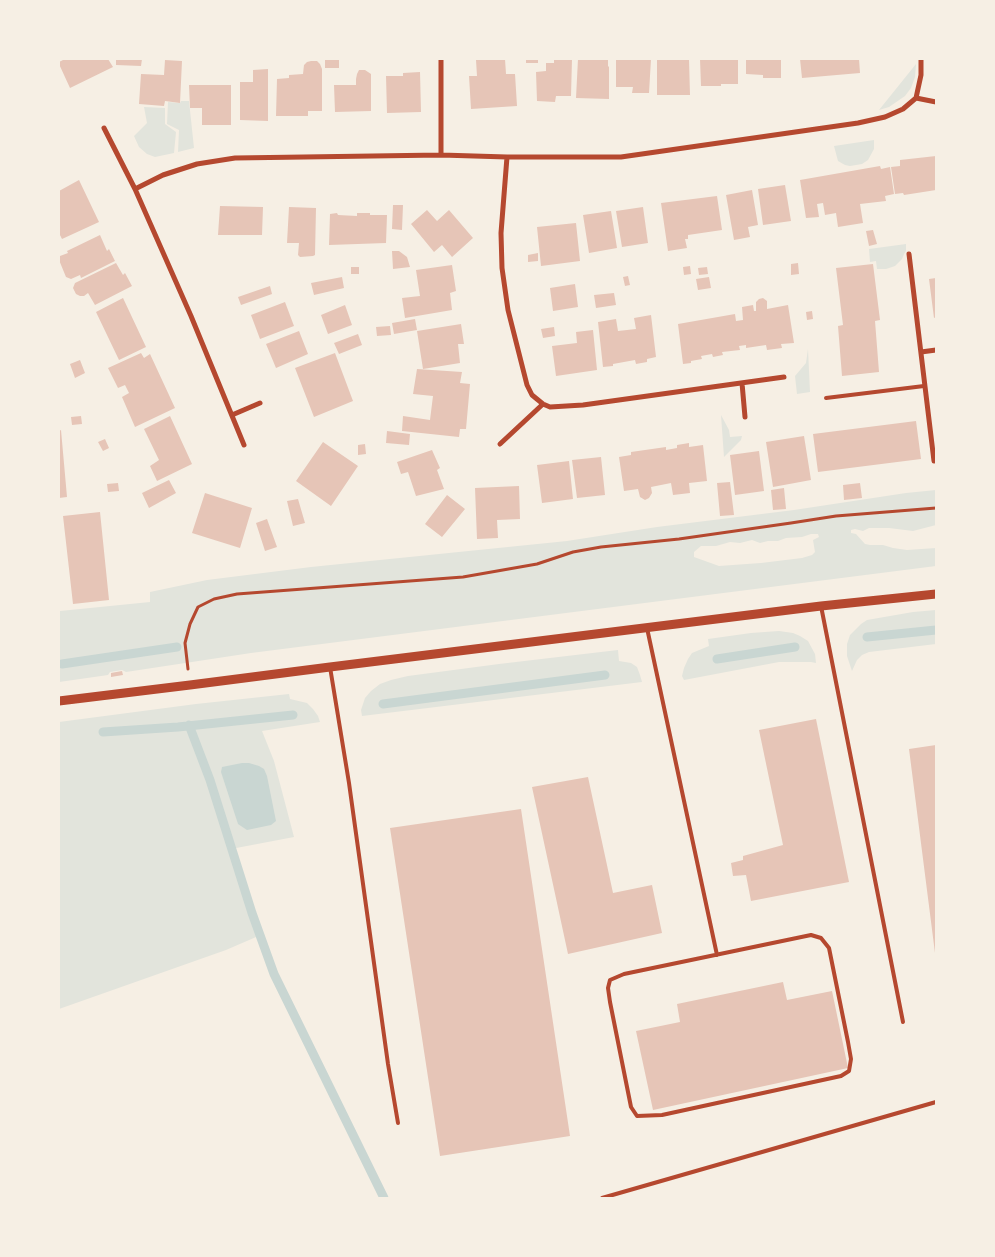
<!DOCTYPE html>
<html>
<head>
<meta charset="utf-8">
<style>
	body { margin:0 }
	#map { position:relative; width:995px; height:1257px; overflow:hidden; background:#f6efe4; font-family:Lato,sans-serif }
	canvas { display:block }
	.frame { position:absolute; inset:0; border:60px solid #f6efe4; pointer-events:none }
</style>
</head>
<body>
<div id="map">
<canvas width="995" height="1257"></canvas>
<div class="frame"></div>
</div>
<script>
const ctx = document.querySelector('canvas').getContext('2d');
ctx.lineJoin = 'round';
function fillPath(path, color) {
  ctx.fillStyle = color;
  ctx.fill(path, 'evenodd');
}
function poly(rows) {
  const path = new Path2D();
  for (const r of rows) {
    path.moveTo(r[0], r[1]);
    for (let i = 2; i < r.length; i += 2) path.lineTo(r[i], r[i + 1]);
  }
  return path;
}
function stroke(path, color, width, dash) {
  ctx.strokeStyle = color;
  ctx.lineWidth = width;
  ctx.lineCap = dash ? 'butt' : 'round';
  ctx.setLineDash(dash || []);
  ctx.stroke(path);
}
const green = poly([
	[916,64,915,77,911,88,905,96,889,107,879,110],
	[181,101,189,101,194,148,178,152,179,130,167,124,168,102,180,103],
	[144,107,165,108,165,124,176,132,174,153,155,157,147,154,139,147,134,136,147,123],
	[874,140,874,149,868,160,862,164,850,166,845,165,838,161,834,146],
	[906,244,906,251,904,254,902,259,895,266,886,269,877,269,876,261,870,262,869,249],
	[808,349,810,392,797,394,795,376,806,363],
	[721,415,729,430,730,437,742,436,741,440,724,457],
	[936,490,936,525,913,531,889,528,869,528,863,531,855,529,851,530,851,533,856,534,865,544,870,545,883,545,893,548,907,550,936,548,936,566,251,653,126,672,122,670,110,672,108,675,59,682,60,611,150,602,150,592,207,580,311,567,567,541,657,527,794,510,906,493],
	[811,534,818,534,819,537,813,540,815,552,812,555,802,558,761,563,719,566,694,557,694,552,701,546,716,546,730,542,740,543,752,540,760,543,768,541,778,541,786,538,802,537],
	[936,610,936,644,869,652,862,655,857,660,852,671,847,656,847,644,850,635,861,624,867,620,913,612],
	[779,631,793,633,800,636,808,641,815,654,816,663,811,662,779,662,684,680,682,676,684,668,688,659,692,653,709,646,708,639,751,633],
	[618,650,619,661,631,663,637,667,640,675,642,682,362,716,361,710,365,698,371,691,380,684,391,680,408,676,499,664],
	[289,694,290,699,307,703,313,709,318,716,320,722,262,731,274,761,294,837,231,849,263,934,226,950,59,1009,59,722,196,704]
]);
const water = poly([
	[242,763,249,763,259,766,264,769,267,776,276,821,271,825,247,830,238,824,221,772,222,767]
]);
const stream = poly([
	[867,637,936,630],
	[717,659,795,647],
	[62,664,177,647],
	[383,704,605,675],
	[189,725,210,780,252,913,274,974,384,1198],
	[103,732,178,727,293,715]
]);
const building = poly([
	[65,59,108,59,113,67,70,88,59,64,59,62],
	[116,59,142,59,141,66,116,65],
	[325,59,339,59,339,68,325,68],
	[505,59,506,74,515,74,517,106,471,109,469,76,477,76,476,60],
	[526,59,538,59,538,63,526,63],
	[554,59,572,59,571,96,556,96,555,102,537,101,536,72,546,71,546,63,554,63],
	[578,59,608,59,608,66,609,67,609,99,576,98],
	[616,59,651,59,649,93,632,93,633,87,616,87],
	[657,59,689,59,690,95,657,95],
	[700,59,738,59,738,84,721,84,721,86,701,86],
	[746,59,781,59,781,78,763,78,763,75,746,74],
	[800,59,859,59,860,73,802,78],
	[165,60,182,61,180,103,165,101,164,106,139,104,141,74,164,75],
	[311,61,317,61,320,64,322,69,322,111,308,111,308,116,276,116,277,79,289,78,289,75,303,74,304,65,307,62],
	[268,69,268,121,240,120,240,82,253,82,253,70],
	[359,70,365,70,371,74,371,111,335,112,334,85,356,85,356,79,357,74],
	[420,72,421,112,387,113,386,76,403,76,403,73],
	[189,85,231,85,231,125,202,125,202,108,190,108],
	[936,156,936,190,904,195,903,193,895,194,891,167,900,166,900,160],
	[880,166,881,169,890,167,894,194,885,196,886,201,860,204,863,223,838,227,836,213,825,215,823,203,817,204,819,217,806,218,800,180],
	[79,180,99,222,62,239,59,233,59,191],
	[785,185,791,221,763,225,758,189],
	[752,190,758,225,748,227,750,237,734,240,726,195],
	[717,196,722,230,688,235,688,239,685,239,687,248,668,251,661,203],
	[393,205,403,205,402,230,392,229],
	[220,206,263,207,262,235,218,235],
	[289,207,316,208,315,255,313,256,300,257,298,255,299,243,287,243],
	[643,207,648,243,622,247,616,211],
	[427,210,437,221,449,210,473,238,452,257,442,245,434,252,411,224],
	[611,211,617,248,589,253,583,215],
	[337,213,338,215,357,216,357,213,370,213,370,215,387,215,386,243,329,245,330,214],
	[576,223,580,261,541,266,537,227],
	[873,230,877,244,869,246,866,231],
	[100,235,107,251,109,249,115,261,81,278,80,275,71,279,66,277,59,260,60,256,68,253,67,251],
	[392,251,399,251,407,257,410,267,393,269],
	[538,253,538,261,528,262,528,255],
	[116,263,123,275,125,273,132,286,95,305,88,293,84,296,80,296,76,294,73,288,75,283],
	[798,263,799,274,791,275,791,264],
	[873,264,880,320,875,321,879,372,842,376,838,326,843,325,836,268],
	[452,265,456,291,450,293,452,310,405,318,402,298,420,296,416,270],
	[690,266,691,274,684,275,683,267],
	[351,267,359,267,359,274,351,274],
	[707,267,708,274,699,275,698,268],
	[628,276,630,285,625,286,623,277],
	[342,277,344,288,314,295,311,283],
	[709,277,711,288,698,290,696,279],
	[936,278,936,317,934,318,929,279],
	[575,284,578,307,553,311,550,288],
	[270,286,272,294,241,305,238,297],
	[614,293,616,305,596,308,594,295],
	[123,298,146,347,119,360,96,312],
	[763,298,767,301,767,309,788,305,794,343,781,344,782,348,767,350,766,345,746,348,746,345,739,346,740,350,722,352,723,355,713,357,712,354,701,356,702,359,691,361,691,363,683,364,678,324,735,314,736,321,743,320,742,307,753,305,754,311,756,311,756,302,759,299],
	[285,302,294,326,260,339,251,315],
	[345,305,352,325,328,334,321,315],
	[812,311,813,319,807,320,806,312],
	[651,315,656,357,647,359,647,362,636,364,635,360,613,364,613,366,603,367,598,322,616,319,618,331,636,329,634,318],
	[415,319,417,330,394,334,392,323],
	[461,324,464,344,458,344,460,363,423,369,417,331],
	[390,326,391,335,377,336,376,327],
	[554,327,555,336,543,338,541,329],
	[593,330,597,370,556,376,552,346,577,343,576,332],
	[299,331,308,354,276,368,266,344],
	[358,334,362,345,339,354,334,343],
	[141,353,144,358,150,354,175,408,135,427,122,397,129,393,125,385,118,388,108,368],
	[335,353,353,401,314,417,295,368],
	[80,360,85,373,75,378,70,364],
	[417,369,462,372,460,383,470,384,466,429,460,429,459,437,402,431,403,416,430,420,433,396,413,394],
	[81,416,82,424,72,425,71,417],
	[170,416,192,464,157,481,150,466,159,460,144,429],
	[916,421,921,459,818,472,813,434],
	[61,430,67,497,59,498,59,431],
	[387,431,410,434,409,445,386,443],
	[804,436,811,480,773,487,766,442],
	[105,439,109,448,103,451,98,442],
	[323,442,358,466,331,506,296,481],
	[689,443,689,447,703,445,707,481,689,483,690,493,673,495,671,483,651,487,652,493,649,498,645,500,640,497,638,489,624,491,619,457,631,455,631,452,666,447,666,450,677,448,677,445],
	[365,444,366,454,358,455,358,445],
	[432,450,440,468,437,470,444,489,416,496,408,472,401,474,397,462],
	[759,451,764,491,735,495,730,455],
	[601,457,605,495,577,498,572,460],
	[569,461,573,499,542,503,537,465],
	[169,480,176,493,149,508,142,493],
	[730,482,734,515,720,516,717,483],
	[118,483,119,491,108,492,107,484],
	[860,483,862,498,844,500,843,485],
	[519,486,520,519,497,520,498,538,477,539,475,488],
	[784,488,786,509,773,510,771,490],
	[205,493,252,508,240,548,192,533],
	[447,495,465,509,442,537,425,524],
	[298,499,305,523,293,526,287,501],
	[100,512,109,600,73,604,63,516],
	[267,519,277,547,265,551,256,523],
	[122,671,123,675,111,677,111,673],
	[816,719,849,882,751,901,746,875,733,876,731,863,743,860,743,856,783,845,759,730],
	[936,745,936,953,935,953,909,749],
	[588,777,613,893,652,885,662,933,568,954,532,787],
	[521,809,570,1136,440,1156,390,828],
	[783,982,787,1000,832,991,848,1068,653,1110,636,1031,680,1022,677,1004]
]);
const path = poly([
	[188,669,185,643,190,624,198,607,214,599,237,594,463,577,537,564,573,552,601,547,679,539,791,523,836,516,936,508]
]);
const service = poly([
	[826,398,924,386],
	[821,606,903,1022],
	[647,628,717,955],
	[330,667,349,783,388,1064,398,1123],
	[811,935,821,938,829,948,848,1042,851,1059,849,1071,841,1076,662,1115,637,1116,631,1107,610,1002,608,988,610,980,624,974,811,935],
	[602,1198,936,1102]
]);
const minor = poly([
	[916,98,921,75,921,59],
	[916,98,936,102],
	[104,128,135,189],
	[441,155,441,59],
	[507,157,501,233,502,268,508,310,527,385,532,395,543,404,550,407,583,405,784,377],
	[909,254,934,461],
	[921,352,936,350],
	[742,383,745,417],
	[232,415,260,403],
	[500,444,543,404],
	[244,445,191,316,135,189,163,175,197,164,235,158,441,155,507,157,621,157,858,123,885,117,903,109,916,98]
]);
const tertiary = poly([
	[59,701,190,685,330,667,821,606,936,594]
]);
fillPath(green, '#e2e4dc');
fillPath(water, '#c9d6d2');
stroke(stream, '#c9d6d2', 9);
fillPath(building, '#e6c5b7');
stroke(path, '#b5482f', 3);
stroke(service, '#b5482f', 4);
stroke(minor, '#b5482f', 5);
stroke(tertiary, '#b5482f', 9);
</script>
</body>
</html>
